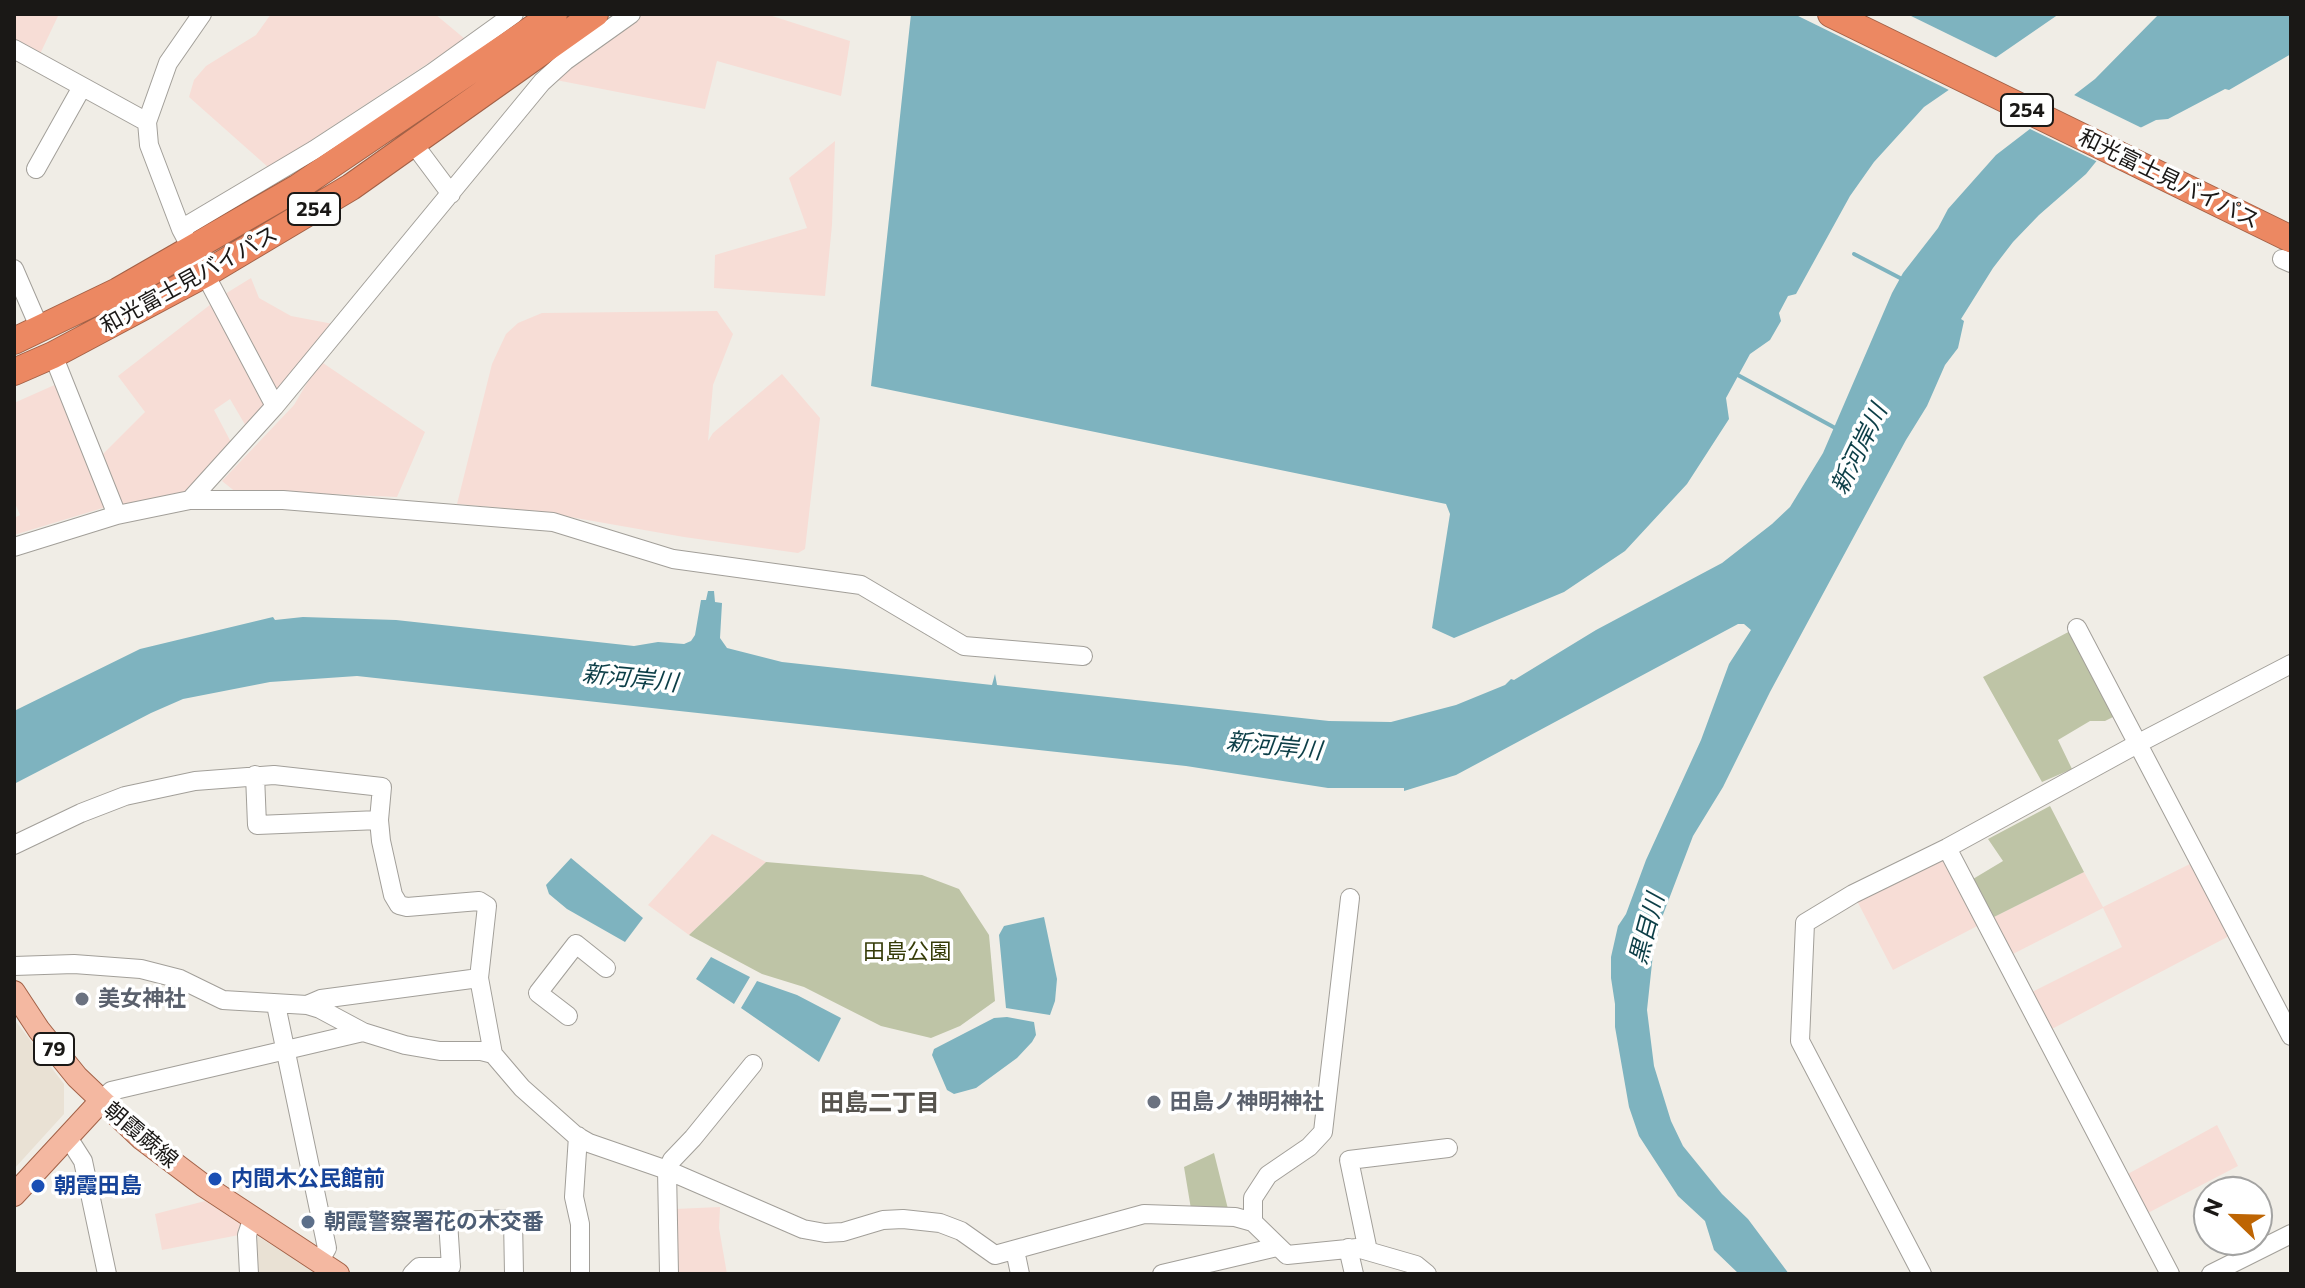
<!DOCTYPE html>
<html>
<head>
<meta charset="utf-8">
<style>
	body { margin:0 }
	#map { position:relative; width:2305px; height:1288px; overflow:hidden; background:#f0ede6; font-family:Commissioner,sans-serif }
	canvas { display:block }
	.frame { position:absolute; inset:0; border:16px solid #1a1816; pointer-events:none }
	.north { position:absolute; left:2193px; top:1176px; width:80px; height:80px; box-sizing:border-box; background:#fff; border:2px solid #a3a3a2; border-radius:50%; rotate:293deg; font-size:22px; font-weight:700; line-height:32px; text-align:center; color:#1a1816 }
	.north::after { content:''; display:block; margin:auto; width:28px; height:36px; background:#be6503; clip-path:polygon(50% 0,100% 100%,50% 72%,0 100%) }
</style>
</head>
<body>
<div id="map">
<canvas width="2305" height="1288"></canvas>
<div class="frame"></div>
<div class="north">N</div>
</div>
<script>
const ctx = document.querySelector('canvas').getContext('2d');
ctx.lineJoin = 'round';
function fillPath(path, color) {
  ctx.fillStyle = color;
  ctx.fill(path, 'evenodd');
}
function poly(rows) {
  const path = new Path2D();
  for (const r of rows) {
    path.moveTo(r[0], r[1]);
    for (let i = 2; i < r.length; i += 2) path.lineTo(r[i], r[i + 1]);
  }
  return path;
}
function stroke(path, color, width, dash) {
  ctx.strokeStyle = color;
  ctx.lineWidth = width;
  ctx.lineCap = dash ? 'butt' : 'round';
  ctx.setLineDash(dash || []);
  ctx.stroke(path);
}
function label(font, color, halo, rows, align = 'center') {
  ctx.font = font + ' Commissioner,"Noto Sans JP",sans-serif';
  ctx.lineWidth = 7;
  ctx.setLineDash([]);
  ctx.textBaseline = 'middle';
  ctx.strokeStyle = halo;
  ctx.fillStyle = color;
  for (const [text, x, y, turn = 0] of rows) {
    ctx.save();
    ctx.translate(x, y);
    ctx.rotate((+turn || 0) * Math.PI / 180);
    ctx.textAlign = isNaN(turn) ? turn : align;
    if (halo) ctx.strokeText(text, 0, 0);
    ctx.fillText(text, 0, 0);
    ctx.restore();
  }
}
const built = poly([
	[14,1019,64,1084,64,1114,14,1169],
	[254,1234,283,1252,316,1274,255,1274]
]);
const industrial = poly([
	[14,14,59,14,40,54,14,41],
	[271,14,435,14,465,39,269,168,189,97,194,80,206,66,256,35],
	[641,14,766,14,850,41,841,96,717,61,705,109,556,80,603,39],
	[835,141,832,225,825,296,714,288,715,255,807,228,789,178],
	[251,278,259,298,291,316,333,324,274,394,225,294],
	[215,301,268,402,247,428,230,399,214,410,233,446,190,493,130,505,120,504,100,457,145,412,118,376],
	[717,311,733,334,713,385,708,441,713,433,782,374,820,418,805,549,798,553,684,537,536,511,457,504,492,364,506,334,518,323,542,313],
	[320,361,425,432,397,497,284,492,237,493,222,481,294,405],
	[59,383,106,507,14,535,14,518,20,515,14,501,14,403],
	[712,834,766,862,689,935,648,905],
	[1936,858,1951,864,1981,924,1893,970,1856,899],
	[2196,861,2233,934,2050,1030,2030,993,2122,947,2103,908,2011,955,1992,918,2084,872,2103,907],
	[2217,1125,2238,1166,2146,1214,2126,1175],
	[205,1201,243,1226,244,1234,162,1250,155,1214],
	[720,1207,719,1228,727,1274,677,1274,675,1209]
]);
const green = poly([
	[2074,629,2115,716,2105,721,2090,721,2058,740,2072,769,2042,782,1983,677],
	[2050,806,2084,872,1992,918,1973,879,2003,861,1988,839],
	[766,862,922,875,959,889,989,935,995,1001,960,1026,931,1038,881,1026,804,987,762,974,689,935],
	[1214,1153,1228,1209,1191,1209,1184,1167]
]);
const water = poly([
	[911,14,2059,14,1924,107,1874,162,1850,196,1796,294,1788,296,1779,313,1781,321,1770,340,1750,354,1726,398,1729,419,1687,484,1625,551,1564,592,1454,638,1432,628,1450,514,1446,504,871,386],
	[2159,14,2291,14,2291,54,2229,90,2225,89,2168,119,2156,120,2138,129,2099,158,2086,174,2039,215,2013,242,1993,268,1961,319,1964,321,1958,348,1945,365,1927,406,1906,440,1770,692,1723,787,1693,836,1661,920,1653,954,1647,1010,1654,1066,1671,1121,1683,1146,1722,1194,1748,1219,1789,1274,1739,1274,1714,1250,1705,1221,1678,1196,1639,1136,1629,1107,1615,1027,1615,1004,1611,978,1611,957,1618,926,1626,914,1646,860,1701,740,1729,664,1751,630,1744,624,1738,624,1456,775,1404,791,1404,788,1328,788,1186,766,357,676,270,682,183,699,151,713,14,784,14,711,140,649,273,617,275,620,303,617,396,620,634,646,658,642,684,644,691,641,695,635,701,600,706,600,708,591,714,591,715,602,722,603,720,638,727,648,782,662,992,685,995,674,997,685,1329,721,1391,722,1456,705,1505,685,1511,679,1514,680,1596,630,1722,563,1772,524,1790,507,1823,453,1892,293,1903,273,1938,228,1948,209,1996,155,2095,79],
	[571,858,643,918,625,942,567,909,549,894,546,885],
	[1044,917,1057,979,1055,1001,1050,1015,1006,1008,999,935,1004,926],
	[711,957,750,977,734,1004,696,979],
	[757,981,797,995,841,1018,819,1062,741,1008],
	[1007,1017,1034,1022,1036,1035,1032,1042,1017,1058,976,1088,954,1094,947,1090,932,1055,934,1049,994,1018]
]);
const pier = poly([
	[1794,14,1907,14,2001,60,1953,92],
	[2070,93,2146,130,2140,132,2100,163,2026,127]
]);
const stream = poly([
	[1854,254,1902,279],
	[1734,373,1839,430]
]);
const minor = poly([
	[202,14,168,63,147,122,149,145,181,229,275,406],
	[14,49,147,122],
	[413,143,451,194],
	[36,169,82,87],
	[181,229,314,150,432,73,514,14],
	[2282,259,2291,263],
	[14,269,40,329],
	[53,355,117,515],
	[190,500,275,406,542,82,565,61,631,14],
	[14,547,117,515,190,500,283,500,553,522,673,559,861,585,964,646,1083,656],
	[2077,628,2291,1036],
	[255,775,257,825,379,820],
	[14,845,81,813,125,796,195,781,274,775,382,787,379,820,381,841,393,895,399,905,407,907,479,901,487,906,479,978,493,1054],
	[1947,848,2170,1274],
	[14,966,74,964,141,969,180,979,223,1000,307,1005,320,1009,363,1032,405,1045,440,1051,481,1051,493,1054,522,1088,575,1135,589,1143,667,1170,803,1229,825,1233,843,1232,883,1220,903,1219,940,1223,961,1231,995,1255,1144,1214,1235,1217,1253,1222,1287,1255,1357,1248,1416,1265,1427,1274],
	[276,1005,327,1248,319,1262],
	[307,1005,321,999,479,978],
	[568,1016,538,993,576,944,606,968],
	[100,1102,111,1091,363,1032],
	[67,1136,83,1161,107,1274],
	[578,1136,574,1197,580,1224,580,1274],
	[1253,1222,1253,1198,1268,1175,1309,1147,1323,1132,1350,898],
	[1348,1248,1354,1274],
	[1015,1250,1020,1274],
	[1368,1251,1349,1160,1448,1148],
	[249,1274,247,1235,253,1217],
	[412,1274,419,1267,451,1267,448,1221,513,1219,514,1274],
	[669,1274,667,1170,672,1160,693,1138,753,1064],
	[1162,1274,1277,1247],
	[1922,1274,1800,1041,1805,923,1853,894,1947,848,2139,743,2291,664],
	[2211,1274,2291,1234]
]);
const major = poly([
	[14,992,39,1030,77,1077,142,1139,203,1185,338,1274],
	[14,1195,100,1102]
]);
const highway = poly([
	[1831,14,2291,239],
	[14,341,118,291,297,188,554,14],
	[14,372,53,355,205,274,351,187,595,14]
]);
const markers = [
	[82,999,8,"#6b7280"],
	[1154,1102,8,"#6b7280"],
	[215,1179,8,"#1a4fb4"],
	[38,1186,8,"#1a4fb4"],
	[308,1222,8,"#5c6f8a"]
];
const shields = [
	[2027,110,52],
	[314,209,52],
	[54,1049,40]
];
const shieldNames = [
	["254",2027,110],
	["254",314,209],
	["79",54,1049]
];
const streetNames = [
	["和光富士見バイパス",2169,179,26],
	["和光富士見バイパス",189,280,-29],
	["朝霞蕨線",141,1135,40]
];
const parkNames = [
	["田島公園",907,952]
];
const worshipNames = [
	["美女神社",98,999],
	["田島ノ神明神社",1170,1102]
];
const transitNames = [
	["内間木公民館前",231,1179],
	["朝霞田島",54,1186]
];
const serviceNames = [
	["朝霞警察署花の木交番",324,1222]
];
const waterNames = [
	["新河岸川",1859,449,-64],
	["新河岸川",630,678,6],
	["新河岸川",1274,746,6],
	["黒目川",1647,929,-75]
];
const neighbourhoodNames = [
	["田島二丁目",880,1103]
];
fillPath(built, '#e9e1d4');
fillPath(industrial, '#f7ddd6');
fillPath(green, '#bec4a6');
fillPath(water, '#7eb3bf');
fillPath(pier, '#f0ede6');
stroke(stream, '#7eb3bf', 4);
stroke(minor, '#a29f99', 20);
stroke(major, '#a26147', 24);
stroke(highway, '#a26147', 28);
stroke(minor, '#fff', 18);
stroke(major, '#f4b8a1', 22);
stroke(highway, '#ec8862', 26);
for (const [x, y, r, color] of markers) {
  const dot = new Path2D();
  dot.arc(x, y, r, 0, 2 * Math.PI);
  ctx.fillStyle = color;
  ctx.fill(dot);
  stroke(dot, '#fff', 3);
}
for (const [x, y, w] of shields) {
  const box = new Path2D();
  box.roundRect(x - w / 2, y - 16, w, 32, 6);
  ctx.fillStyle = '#fff';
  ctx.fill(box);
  stroke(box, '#1a1816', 2);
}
label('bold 20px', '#1a1816', null, shieldNames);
label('22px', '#1a1816', '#fff', streetNames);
label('22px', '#363c08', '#fff', parkNames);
label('bold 22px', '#5b616d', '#fff', worshipNames, 'left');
label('bold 22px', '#164399', '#fff', transitNames, 'left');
label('bold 22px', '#4e5e75', '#fff', serviceNames, 'left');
label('italic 24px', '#0c3e47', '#fff', waterNames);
label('bold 24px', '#57544f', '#fff', neighbourhoodNames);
</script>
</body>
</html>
